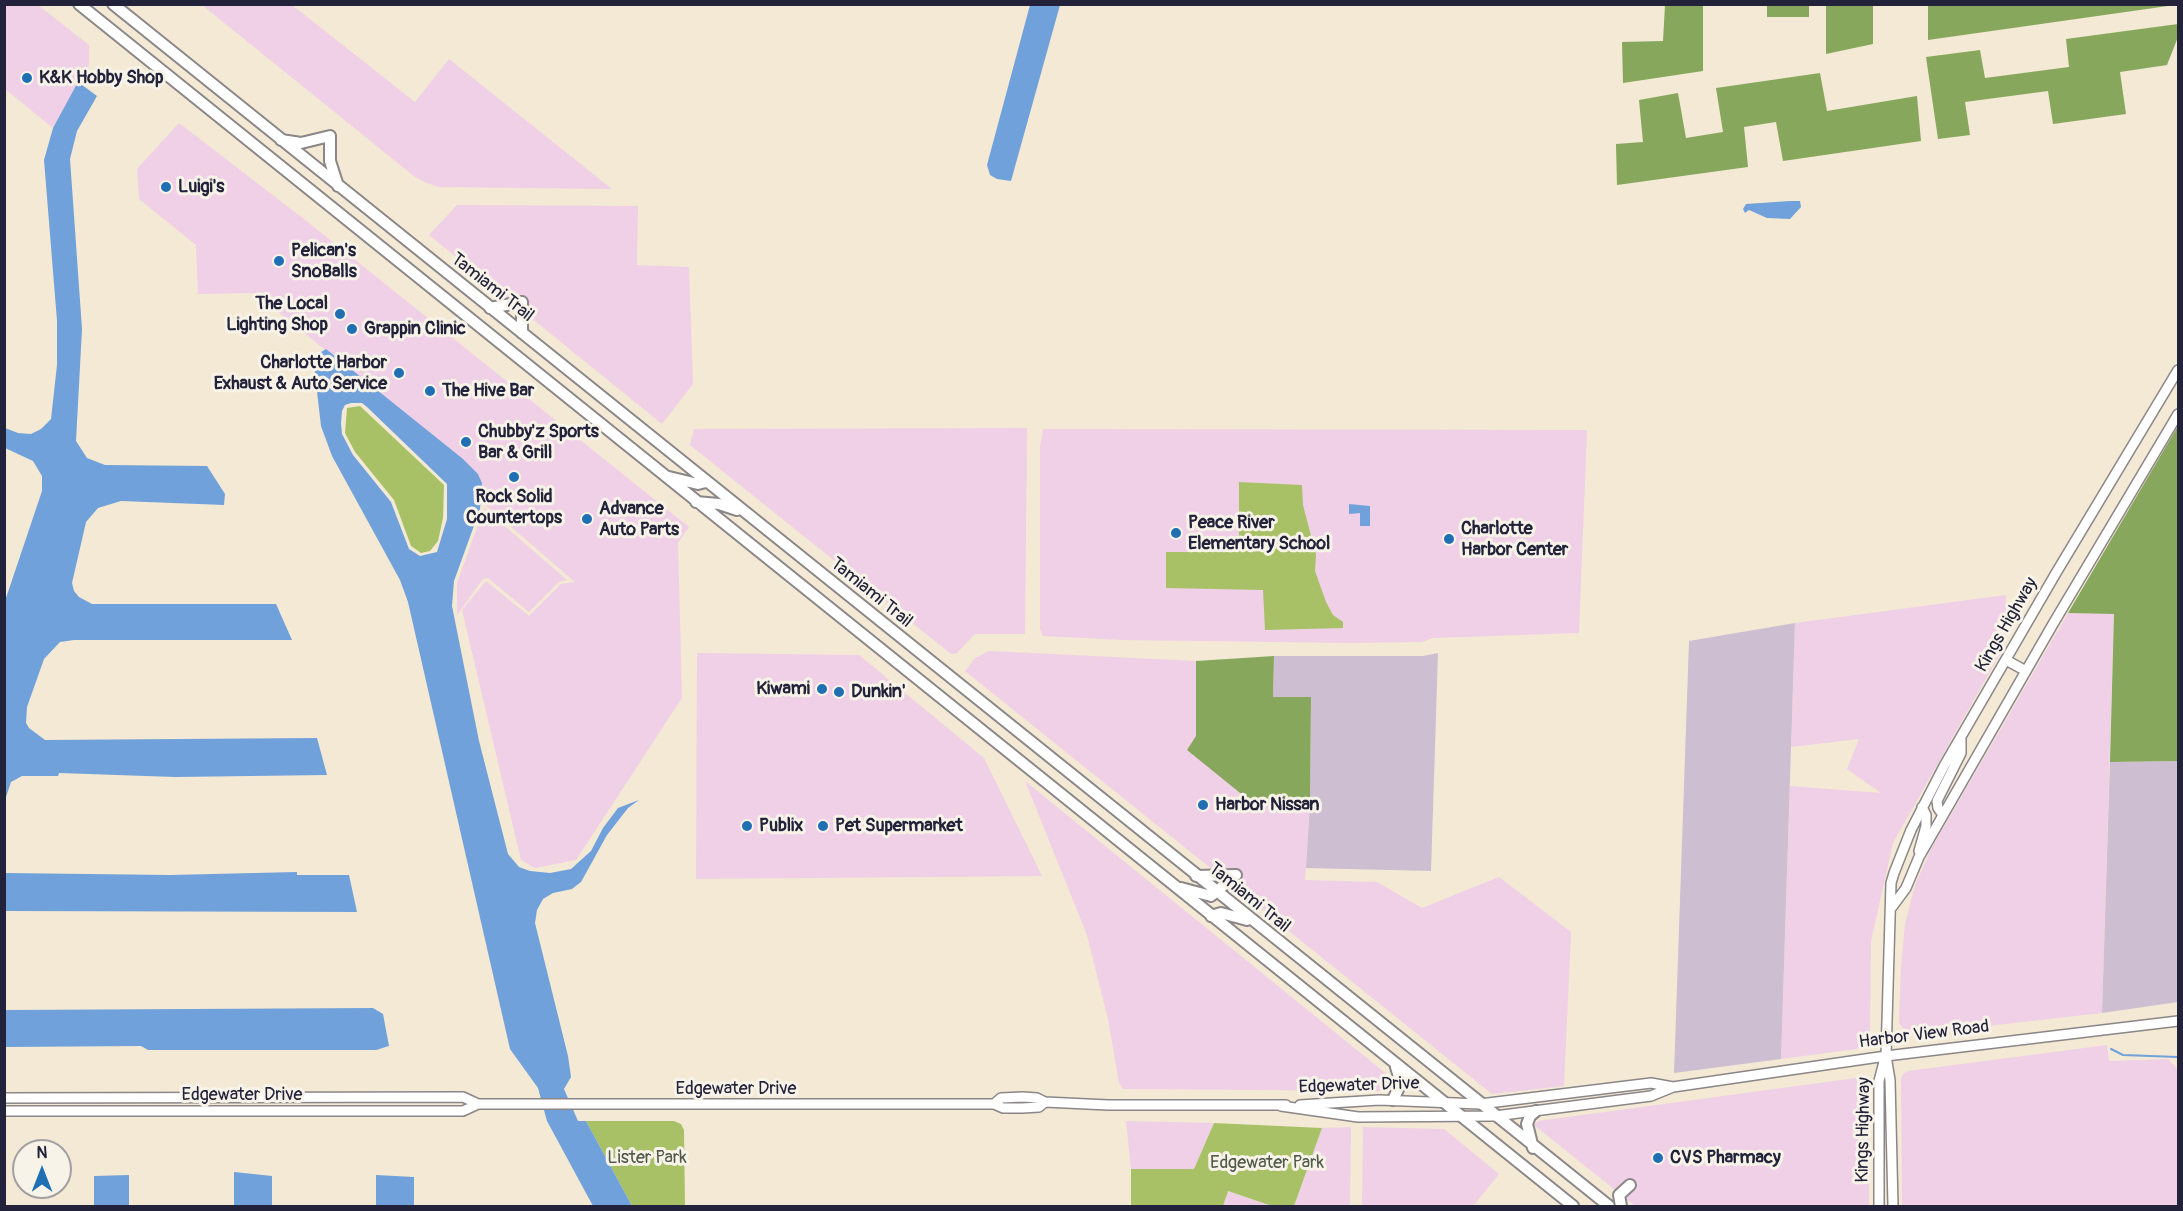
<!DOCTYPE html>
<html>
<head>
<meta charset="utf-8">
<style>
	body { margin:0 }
	#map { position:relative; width:2183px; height:1211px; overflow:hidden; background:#f4e9d4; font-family:Pangolin,sans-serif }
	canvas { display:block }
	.frame { position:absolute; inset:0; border:6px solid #22223b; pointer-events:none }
	.north { position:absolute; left:12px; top:1139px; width:60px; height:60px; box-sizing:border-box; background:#f7f3e8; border:2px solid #a29fa3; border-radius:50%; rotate:0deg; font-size:16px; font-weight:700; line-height:24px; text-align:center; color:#22223b }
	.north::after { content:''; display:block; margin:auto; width:21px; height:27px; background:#1f6fb2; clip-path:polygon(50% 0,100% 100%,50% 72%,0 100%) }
</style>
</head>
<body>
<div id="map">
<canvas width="2183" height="1211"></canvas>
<div class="frame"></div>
<div class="north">N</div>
</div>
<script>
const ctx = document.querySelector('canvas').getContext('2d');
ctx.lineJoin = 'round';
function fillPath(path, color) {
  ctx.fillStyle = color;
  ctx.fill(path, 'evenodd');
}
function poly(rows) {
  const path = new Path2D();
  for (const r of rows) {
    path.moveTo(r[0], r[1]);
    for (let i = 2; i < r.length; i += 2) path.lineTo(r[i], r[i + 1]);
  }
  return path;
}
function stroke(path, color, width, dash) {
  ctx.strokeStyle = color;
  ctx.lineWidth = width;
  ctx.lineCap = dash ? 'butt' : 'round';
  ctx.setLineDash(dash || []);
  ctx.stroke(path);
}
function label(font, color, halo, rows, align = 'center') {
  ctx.font = font + ' Pangolin,sans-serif';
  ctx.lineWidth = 6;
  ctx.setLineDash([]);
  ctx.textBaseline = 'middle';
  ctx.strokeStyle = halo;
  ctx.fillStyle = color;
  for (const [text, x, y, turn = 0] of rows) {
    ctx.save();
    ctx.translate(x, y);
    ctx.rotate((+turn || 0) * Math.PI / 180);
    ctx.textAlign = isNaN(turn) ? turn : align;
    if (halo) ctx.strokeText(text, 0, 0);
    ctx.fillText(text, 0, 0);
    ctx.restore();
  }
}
const built = poly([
	[4,5,38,5,89,45,89,65,53,128,5,89],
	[202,5,292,5,415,102,449,59,612,189,439,187,427,183,415,177],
	[179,123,309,223,689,527,678,543,682,698,576,860,535,868,521,860,462,610,486,581,529,616,561,584,575,582,481,501,482,483,478,474,255,293,198,294,196,245,139,199,137,169],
	[457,205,638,206,637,265,689,267,693,384,662,424,429,235],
	[1027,428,1025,634,975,634,957,653,951,654,690,445,694,429],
	[1043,429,1587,430,1579,633,1433,638,1422,642,1349,643,1123,640,1043,636,1040,629,1040,447],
	[484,508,567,580,559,582,529,612,488,578,483,579,457,615,457,583],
	[2006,595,2006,643,1893,843,1871,941,1870,1036,1866,1043,1856,1049,1781,1059,1790,786,1881,793,1847,769,1859,739,1791,747,1795,623],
	[2068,613,2114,614,2102,1013,1908,1035,1899,1023,1901,968,1905,924,1915,885,1931,849],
	[989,651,1196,661,1196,736,1255,805,1310,802,1305,880,1377,882,1422,908,1499,877,1571,932,1564,1086,1492,1094,965,671,975,658],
	[697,653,859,655,984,758,1042,876,696,879],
	[1025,781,1389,1076,1391,1086,1384,1091,1123,1089,1119,1083,1108,1019,1087,935],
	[2107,1045,2109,1061,2168,1059,2178,1070,2178,1206,1902,1206,1901,1079,1903,1074,1908,1071],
	[1856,1078,1864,1080,1870,1087,1869,1206,1635,1206,1534,1125,1538,1121],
	[1126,1121,1214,1123,1194,1169,1131,1169],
	[1351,1127,1350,1206,1294,1206,1322,1128],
	[1363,1127,1444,1129,1499,1174,1475,1204,1468,1206,1362,1206],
	[1227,1191,1272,1206,1223,1206]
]);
const industrial = poly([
	[1795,623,1781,1059,1674,1073,1689,641],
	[1438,653,1431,871,1306,868,1310,802,1311,697,1273,697,1274,656,1423,656],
	[2178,761,2178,1002,2102,1013,2110,762]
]);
const green = poly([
	[360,406,444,485,443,518,438,541,430,551,421,553,411,546,394,500,355,452,345,433,347,408],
	[1239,482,1302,485,1303,505,1316,555,1315,571,1326,602,1333,615,1343,622,1343,628,1265,630,1263,590,1166,588,1166,552,1239,552],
	[586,1121,674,1121,681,1124,684,1130,685,1206,632,1206],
	[1214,1123,1322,1128,1294,1206,1272,1206,1228,1191,1223,1206,1131,1206,1131,1169,1194,1169]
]);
const forest = poly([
	[1665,5,1703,5,1703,71,1623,83,1622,42,1663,41],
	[1767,5,1809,5,1809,17,1767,17],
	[1826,5,1885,5,1873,6,1873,44,1826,54],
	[1928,5,1928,4,2175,5,1928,40],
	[2178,24,2178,37,2167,65,2120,72,2126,114,2053,124,2048,91,1965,102,1970,135,1938,139,1926,57,1980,50,1985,78,2069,67,2066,39],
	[1820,73,1827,111,1917,96,1921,141,1783,161,1776,122,1744,127,1748,167,1617,185,1616,144,1643,142,1639,100,1678,93,1686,138,1723,132,1716,88],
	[2178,426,2178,761,2110,762,2114,614,2068,613],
	[1274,656,1273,697,1311,697,1310,802,1255,805,1187,750,1196,736,1196,661]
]);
const water = poly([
	[1030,5,1060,5,1011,181,997,179,990,175,987,165],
	[78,82,97,96,77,131,70,159,82,329,76,441,87,458,105,465,207,466,225,494,224,505,121,501,98,508,86,522,72,583,74,591,79,597,92,604,276,604,292,640,74,640,60,642,44,659,27,707,26,723,29,728,45,740,317,738,327,775,175,777,59,773,58,776,22,776,11,782,5,800,5,601,42,491,42,476,33,461,5,448,5,428,18,433,31,434,41,429,51,419,57,365,57,321,44,160,53,128],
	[1790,201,1800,201,1801,207,1790,219,1767,218,1749,210,1745,213,1743,209,1746,204],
	[326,349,463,459,478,474,482,483,480,509,454,581,452,606,479,741,508,854,519,867,530,871,550,873,571,869,591,851,603,828,618,808,639,800,628,808,607,835,581,882,572,889,553,893,543,899,537,910,535,923,568,1056,571,1077,564,1089,578,1121,586,1121,632,1206,593,1206,547,1121,538,1088,510,1049,408,602,400,580,332,456,321,426,313,357],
	[351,403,362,403,367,407,447,484,447,519,437,552,420,556,409,549,391,502,353,455,342,434,341,423,342,411,345,405],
	[1349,504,1370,506,1370,526,1360,526,1360,513,1349,514],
	[297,872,297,875,349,875,357,912,5,911,5,873,170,875],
	[373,1008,383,1014,389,1046,376,1050,148,1050,141,1046,5,1047,5,1010],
	[234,1172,272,1176,272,1206,234,1206],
	[129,1175,129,1206,94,1206,94,1176],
	[376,1175,414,1177,414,1206,376,1206]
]);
const stream = poly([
	[2111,1049,2123,1055,2178,1057]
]);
const secondary = poly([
	[2006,660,2026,671],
	[1943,815,1938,808,1937,801,1961,753,1961,740],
	[1919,851,1926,826,1926,815,1922,807],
	[1892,907,1906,888,1919,857,2053,624,2178,414],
	[4,1098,463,1097,478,1104,994,1104,1003,1108,1022,1108,1039,1107,1045,1102],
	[994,1104,1001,1098,1023,1097,1037,1098,1045,1102,1108,1105,1286,1105],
	[1300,1105,1379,1100,1480,1104,1651,1083,1673,1087],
	[1281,1106,1358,1117,1495,1116,1651,1096,1673,1087,1886,1056,2178,1021],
	[4,1111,463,1111,478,1104],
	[1879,1206,1879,1081,1885,1058],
	[1893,1206,1890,1080,1886,1056,1891,883,1894,873,1911,830,1944,766,2056,573,2178,370]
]);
const primary = poly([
	[79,4,1573,1206],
	[113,4,1609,1206],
	[281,140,301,143,330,136,330,161,338,186],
	[490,308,522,302,522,333],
	[669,477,698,484,706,482],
	[696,502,719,504,737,510],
	[1196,876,1236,875],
	[1181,888,1211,896,1236,875],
	[1211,916,1221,913,1247,920],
	[1393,1100,1401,1083,1396,1067],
	[1533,1148,1527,1124,1530,1116,1536,1111],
	[1621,1206,1619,1195,1630,1185]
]);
const markers = [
	[27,78,6,"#1f6fb2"],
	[166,187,6,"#1f6fb2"],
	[279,261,6,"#1f6fb2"],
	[340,314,6,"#1f6fb2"],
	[352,329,6,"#1f6fb2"],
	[399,373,6,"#1f6fb2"],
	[430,391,6,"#1f6fb2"],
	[466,442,6,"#1f6fb2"],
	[514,477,6,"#1f6fb2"],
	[587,519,6,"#1f6fb2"],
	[1176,533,6,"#1f6fb2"],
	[1449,539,6,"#1f6fb2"],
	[822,689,6,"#1f6fb2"],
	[839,692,6,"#1f6fb2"],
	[1203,805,6,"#1f6fb2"],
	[747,826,6,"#1f6fb2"],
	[823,826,6,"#1f6fb2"],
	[1658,1158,6,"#1f6fb2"]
];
const poiNames = [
	["K&K Hobby Shop",39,78],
	["Luigi's",178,187],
	["Pelican's",291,251],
	["SnoBalls",291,272],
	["The Local",328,304,"right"],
	["Lighting Shop",328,325,"right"],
	["Grappin Clinic",364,329],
	["Charlotte Harbor",387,363,"right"],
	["Exhaust & Auto Service",387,384,"right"],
	["The Hive Bar",442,391],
	["Chubby'z Sports",478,432],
	["Bar & Grill",478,453],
	["Rock Solid",514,497,"center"],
	["Countertops",514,518,"center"],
	["Advance",599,509],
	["Auto Parts",599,530],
	["Peace River",1188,523],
	["Elementary School",1188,544],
	["Charlotte",1461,529],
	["Harbor Center",1461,550],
	["Kiwami",810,689,"right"],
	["Dunkin'",851,692],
	["Harbor Nissan",1215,805],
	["Publix",759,826],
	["Pet Supermarket",835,826],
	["CVS Pharmacy",1670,1158]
];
const streetNames = [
	["Tamiami Trail",492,288,38],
	["Tamiami Trail",871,593,39],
	["Kings Highway",2007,625,-60],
	["Tamiami Trail",1249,898,39],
	["Harbor View Road",1924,1035,-7],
	["Edgewater Drive",1359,1086,-2],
	["Edgewater Drive",736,1089],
	["Edgewater Drive",242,1095],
	["Kings Highway",1864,1130,-89]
];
const parkNames = [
	["Lister Park",647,1158],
	["Edgewater Park",1267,1163]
];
fillPath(built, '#efd0e6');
fillPath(industrial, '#cdbed2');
fillPath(green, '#a8c167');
fillPath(forest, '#86a75c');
fillPath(water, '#70a1da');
stroke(stream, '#70a1da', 2);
stroke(secondary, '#8b8688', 12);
stroke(primary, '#8b8688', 14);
stroke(secondary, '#fff', 9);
stroke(primary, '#fff', 10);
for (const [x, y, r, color] of markers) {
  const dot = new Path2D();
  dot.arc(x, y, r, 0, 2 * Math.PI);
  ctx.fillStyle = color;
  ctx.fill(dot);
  stroke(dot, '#f7f3e8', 2);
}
label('bold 18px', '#22223b', '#f7f3e8', poiNames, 'left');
label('18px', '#22223b', '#f7f3e8', streetNames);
label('18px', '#515a4a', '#f7f3e8', parkNames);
</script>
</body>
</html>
